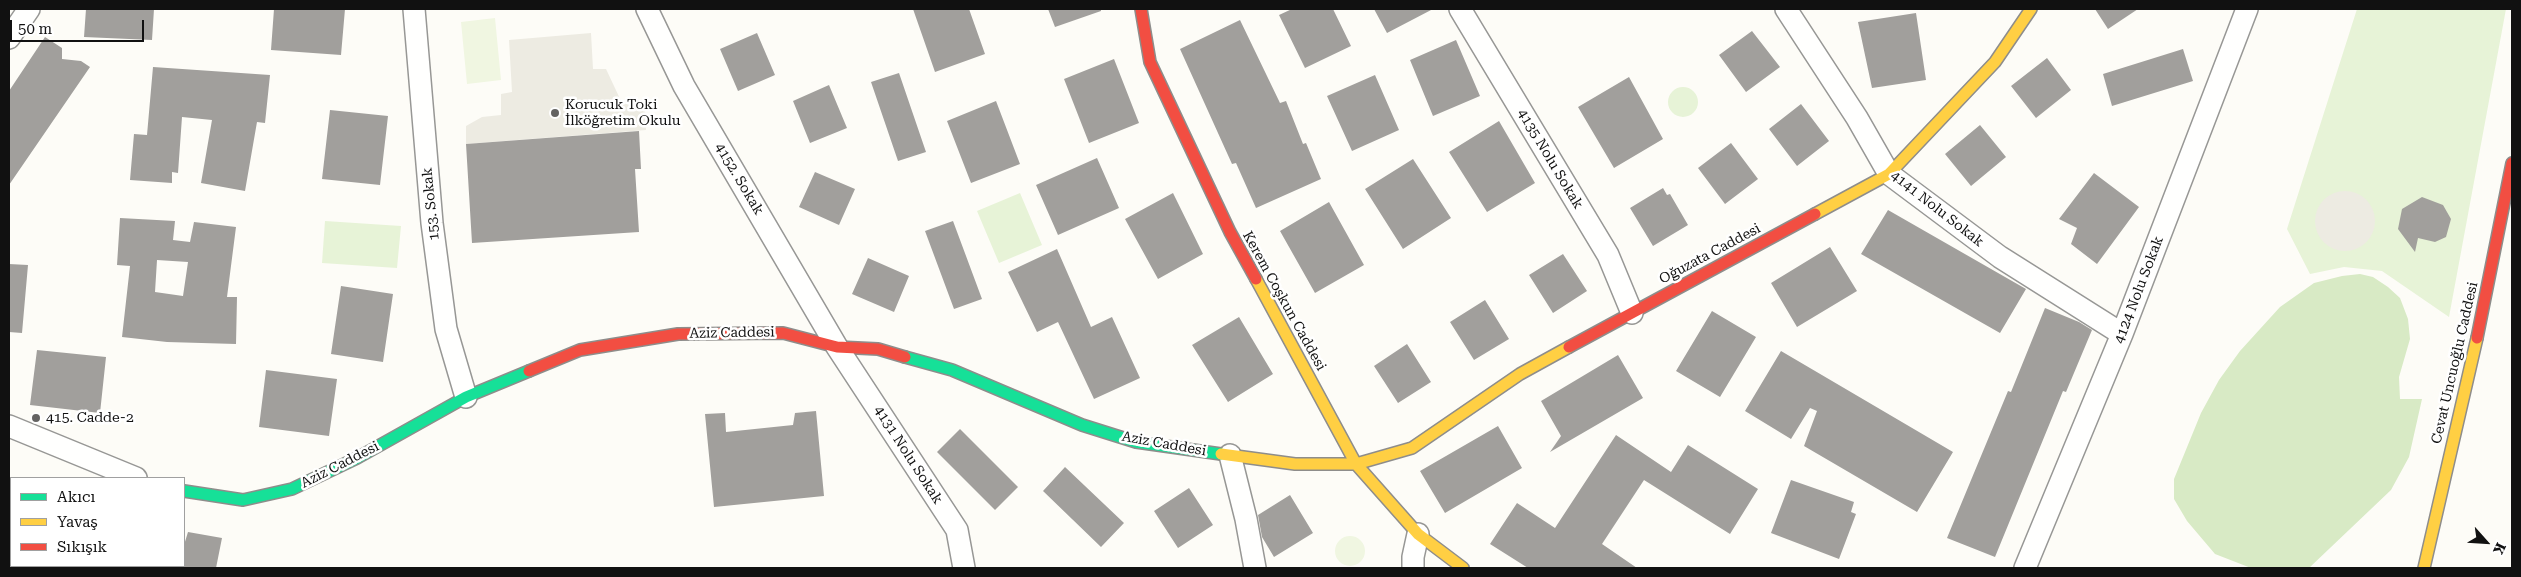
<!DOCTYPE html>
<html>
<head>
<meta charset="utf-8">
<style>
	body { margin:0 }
	#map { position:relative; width:2521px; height:577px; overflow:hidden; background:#fdfcf7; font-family:"Roboto Serif",serif }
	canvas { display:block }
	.frame { position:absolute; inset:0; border:10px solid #111; pointer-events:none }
	.legend { position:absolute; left:10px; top:477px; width:175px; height:90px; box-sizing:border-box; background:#fff; border:1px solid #a0a0a0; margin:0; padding:6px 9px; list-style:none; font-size:15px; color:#111 }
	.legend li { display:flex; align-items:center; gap:10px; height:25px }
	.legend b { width:25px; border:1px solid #a0a0a0 }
	.north { position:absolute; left:2461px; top:517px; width:50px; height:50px; -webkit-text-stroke:4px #fff; paint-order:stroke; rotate:116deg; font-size:14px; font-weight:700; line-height:20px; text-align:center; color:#111 }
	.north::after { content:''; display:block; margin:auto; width:18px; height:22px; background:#111; clip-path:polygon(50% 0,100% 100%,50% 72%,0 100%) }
	.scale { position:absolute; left:10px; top:20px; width:134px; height:22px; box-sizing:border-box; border:2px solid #111; border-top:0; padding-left:6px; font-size:15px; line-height:18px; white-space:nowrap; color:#111; -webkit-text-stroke:4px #fff; paint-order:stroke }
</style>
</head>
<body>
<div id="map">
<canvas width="2521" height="577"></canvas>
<div class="frame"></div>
<ul class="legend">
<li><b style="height:6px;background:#16e098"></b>Akıcı</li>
<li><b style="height:6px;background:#ffcf43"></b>Yavaş</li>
<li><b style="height:6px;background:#f24e42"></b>Sıkışık</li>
</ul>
<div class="north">K</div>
<div class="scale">50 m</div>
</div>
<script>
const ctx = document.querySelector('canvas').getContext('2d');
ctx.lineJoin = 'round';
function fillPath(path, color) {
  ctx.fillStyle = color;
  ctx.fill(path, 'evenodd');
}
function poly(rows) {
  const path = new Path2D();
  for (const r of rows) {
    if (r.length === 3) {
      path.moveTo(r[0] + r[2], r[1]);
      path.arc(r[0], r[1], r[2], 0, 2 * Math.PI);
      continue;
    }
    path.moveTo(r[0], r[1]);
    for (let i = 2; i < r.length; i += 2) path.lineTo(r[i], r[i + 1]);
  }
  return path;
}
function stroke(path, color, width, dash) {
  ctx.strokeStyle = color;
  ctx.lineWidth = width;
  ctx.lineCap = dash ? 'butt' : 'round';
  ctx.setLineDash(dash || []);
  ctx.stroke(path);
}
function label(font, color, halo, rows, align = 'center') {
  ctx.font = font + ' "Roboto Serif",serif';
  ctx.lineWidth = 5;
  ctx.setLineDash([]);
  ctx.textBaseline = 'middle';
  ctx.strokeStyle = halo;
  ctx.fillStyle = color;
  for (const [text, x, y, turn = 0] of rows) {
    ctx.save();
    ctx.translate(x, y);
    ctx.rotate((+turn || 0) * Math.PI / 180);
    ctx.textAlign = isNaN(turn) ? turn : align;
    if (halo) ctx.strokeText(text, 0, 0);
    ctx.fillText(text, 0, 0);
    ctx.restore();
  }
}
const green = poly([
	[2357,9,2506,9,2449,317,2382,271,2344,267,2310,274,2287,229],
	[1683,102,15],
	[1020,193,1042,245,999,263,977,211],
	[325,221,401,226,397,268,322,263]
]);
const forest = poly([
	[2360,274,2373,277,2388,287,2400,298,2408,319,2410,339,2399,377,2400,399,2422,399,2409,457,2391,490,2309,568,2251,568,2215,554,2187,521,2174,499,2174,479,2201,413,2219,380,2240,351,2280,307,2314,283,2342,276]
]);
const pitch = poly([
	[495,18,501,80,467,84,461,22],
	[1350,551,15]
]);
const plaza = poly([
	[591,33,593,69,606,69,622,103,645,108,646,130,466,144,466,126,482,117,501,115,501,94,512,92,509,40],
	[2345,221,30]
]);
const building = poly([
	[86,9,154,9,152,40,84,37],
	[274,9,345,9,341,55,271,50],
	[913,9,969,9,985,54,935,72],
	[1048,9,1101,9,1101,11,1055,27],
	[1292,9,1333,9,1351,46,1305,68,1279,15],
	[1374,9,1433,9,1387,33],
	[2095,9,2138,9,2108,29],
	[1916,13,1926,80,1872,88,1858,22],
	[1240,20,1280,103,1286,101,1303,144,1306,143,1321,179,1256,208,1236,163,1232,164,1180,49],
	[1752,31,1780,67,1746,92,1719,55],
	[757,33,775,75,738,91,720,49],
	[45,37,62,48,62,59,81,61,90,67,9,185,9,91],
	[1456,40,1480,96,1433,116,1410,60],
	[2183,49,2193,81,2112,106,2103,74],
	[2047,58,2071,90,2036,118,2011,86],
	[1114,59,1139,123,1089,143,1064,79],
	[153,67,270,75,265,123,257,122,245,191,201,183,212,120,182,117,178,173,172,172,172,183,130,180,134,134,147,135],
	[899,73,926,152,898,161,871,82],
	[1375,75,1399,130,1352,151,1327,96],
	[1629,77,1663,139,1614,168,1578,107],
	[829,85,847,128,810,143,793,101],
	[996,101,1020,164,971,183,947,121],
	[1801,104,1829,141,1797,166,1769,129],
	[330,110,388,116,380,185,322,179],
	[1499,121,1535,183,1487,212,1449,152],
	[1980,125,2006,157,1971,186,1945,154],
	[639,131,641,169,635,169,639,232,472,243,466,144],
	[1731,143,1758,179,1725,204,1698,168],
	[1097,158,1119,208,1058,235,1036,185],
	[1413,159,1451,218,1403,249,1365,189],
	[815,172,855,189,839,225,799,207],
	[2094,173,2139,207,2097,264,2071,244,2077,228,2059,219],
	[1663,188,1667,195,1670,194,1688,225,1653,246,1630,208],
	[1173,193,1203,254,1158,279,1125,219],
	[2422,197,2443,205,2451,219,2446,237,2435,242,2418,238,2415,252,2398,229,2402,209],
	[1329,202,1364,265,1315,293,1280,231],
	[1888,210,2026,289,2000,333,1861,254],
	[120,218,175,221,173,240,190,242,194,222,236,227,227,297,237,297,236,344,167,342,122,337,130,266,117,265],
	[157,260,188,262,183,296,155,292],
	[953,221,982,299,954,309,925,231],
	[1830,247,1857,291,1797,327,1771,283],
	[1057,249,1091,327,1112,317,1140,378,1094,399,1058,322,1037,332,1008,272],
	[1563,254,1587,291,1553,313,1529,275],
	[868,258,909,276,894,312,852,294],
	[9,264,28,265,22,333,9,332],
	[341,286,393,294,383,362,331,354],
	[1485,300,1509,339,1474,360,1450,322],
	[2045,308,2079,322,2092,330,2066,392,2063,391,1995,557,1947,538,2008,391,2011,392],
	[1712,311,1756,337,1720,397,1676,371],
	[1239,317,1273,374,1228,402,1192,345],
	[1407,344,1431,382,1398,403,1374,366],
	[37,350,106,357,100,413,30,405],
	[1781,351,1953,452,1917,512,1804,446,1817,411,1810,408,1791,439,1745,411],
	[1618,355,1643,398,1550,452,1561,436,1541,401],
	[266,370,337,379,329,436,259,427],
	[816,411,824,496,714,507,705,414,725,413,726,432,793,425,795,413],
	[1498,426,1522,468,1445,513,1420,471],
	[960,429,1018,487,995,510,937,452],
	[1616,435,1671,472,1688,445,1758,489,1730,534,1644,480,1602,544,1637,568,1528,568,1490,544,1517,503,1555,528],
	[1065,467,1124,523,1101,547,1043,491],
	[1791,480,1854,502,1851,512,1856,514,1839,559,1771,533],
	[1189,488,1213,525,1178,548,1154,511],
	[1290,495,1313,533,1274,557,1262,537,1258,515],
	[188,532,222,538,216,568,184,568,184,545]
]);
const street = poly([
	[414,9,432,223,446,329,466,397],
	[647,9,684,86,837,347,957,530,964,568],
	[1460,9,1608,255,1632,313],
	[1786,9,1857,118,1889,174,2000,257,2122,334],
	[9,38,29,9],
	[9,426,136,478],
	[1230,455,1246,519,1255,568],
	[1413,568,1413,557,1418,534],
	[2025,568,2122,334,2247,9]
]);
const fast = poly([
	[905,357,952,370,1082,425,1136,442,1221,454],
	[184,491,243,500,292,489,357,458,466,397,529,371]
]);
const slow = poly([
	[1815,214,1889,174,1995,62,2031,9],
	[1256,279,1356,464,1418,534,1463,568],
	[1221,454,1295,464,1356,464,1412,448,1520,374,1569,347],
	[2424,568,2477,338]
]);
const jam = poly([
	[1141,9,1150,62,1230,232,1256,279],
	[2477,338,2512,163],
	[1569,347,1815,214],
	[529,371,580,350,678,334,783,333,837,347,878,349,905,357]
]);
const markers = [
	[555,113,5,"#646362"],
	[36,418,5,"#646362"]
];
const poiNames = [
	["Korucuk Toki",565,105],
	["İlköğretim Okulu",565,121],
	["415. Cadde-2",46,418]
];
const streetNames = [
	["4135 Nolu Sokak",1550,159,59],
	["4152. Sokak",739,179,59],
	["153. Sokak",431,204,-96],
	["4141 Nolu Sokak",1937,209,38],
	["Oğuzata Caddesi",1710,254,-28],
	["4124 Nolu Sokak",2139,290,-69],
	["Kerem Coşkun Caddesi",1284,301,61],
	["Aziz Caddesi",732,333,-1],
	["Cevat Uncuoğlu Caddesi",2455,363,-77],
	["Aziz Caddesi",1164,444,10],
	["4131 Nolu Sokak",908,455,57],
	["Aziz Caddesi",340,465,-27]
];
fillPath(green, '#e7f3d7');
fillPath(forest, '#d8eac5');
fillPath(pitch, '#f0f6e1');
fillPath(plaza, '#edebe2');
fillPath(building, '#a19f9c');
stroke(street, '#979795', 24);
stroke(fast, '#8e8d8b', 14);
stroke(slow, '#8e8d8b', 14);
stroke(jam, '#8e8d8b', 14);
stroke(street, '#fffffe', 21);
stroke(fast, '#16e098', 11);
stroke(slow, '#ffcf43', 11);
stroke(jam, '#f24e42', 11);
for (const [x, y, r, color] of markers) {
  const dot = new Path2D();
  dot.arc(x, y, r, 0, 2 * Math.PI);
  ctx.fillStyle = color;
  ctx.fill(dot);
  stroke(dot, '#fff', 2);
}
label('14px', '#111', '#fff', poiNames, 'left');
label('14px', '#111', '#fff', streetNames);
</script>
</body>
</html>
